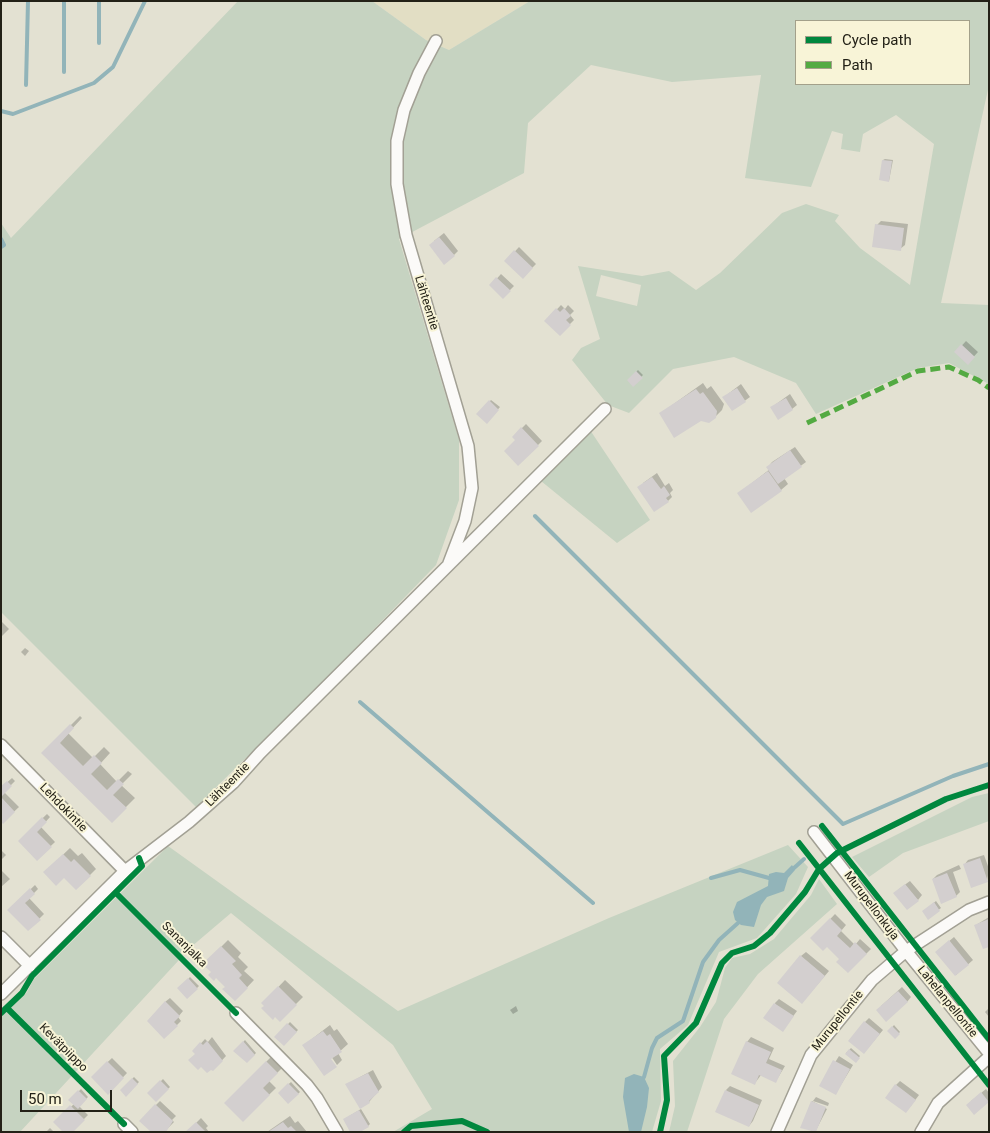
<!DOCTYPE html>
<html>
<head>
<meta charset="utf-8">
<style>
	body { margin:0 }
	#map { position:relative; width:990px; height:1133px; overflow:hidden; background:#e3e1d2; font-family:Roboto,sans-serif }
	canvas { display:block }
	.frame { position:absolute; inset:0; border:2px solid #232117; pointer-events:none }
	.legend { position:absolute; left:795px; top:20px; width:175px; height:65px; box-sizing:border-box; background:#f8f4d7; border:1px solid #a3a08a; margin:0; padding:6px 9px; list-style:none; font-size:15px; color:#232117 }
	.legend li { display:flex; align-items:center; gap:10px; height:25px }
	.legend b { width:25px; border:1px solid #a3a08a }
	.scale { position:absolute; left:20px; top:1090px; width:92px; height:22px; box-sizing:border-box; border:2px solid #232117; border-top:0; padding-left:6px; font-size:15px; line-height:18px; white-space:nowrap; color:#232117; -webkit-text-stroke:4px #f8f4d7; paint-order:stroke }
</style>
</head>
<body>
<div id="map">
<canvas width="990" height="1133"></canvas>
<div class="frame"></div>
<ul class="legend">
<li><b style="height:6px;background:#00873e"></b>Cycle path</li>
<li><b style="height:6px;background:#53aa42"></b>Path</li>
</ul>
<div class="scale">50 m</div>
</div>
<script>
const ctx = document.querySelector('canvas').getContext('2d');
ctx.lineJoin = 'round';
function fillPath(path, color) {
  ctx.fillStyle = color;
  ctx.fill(path, 'evenodd');
}
function poly(rows) {
  const path = new Path2D();
  for (const r of rows) {
    path.moveTo(r[0], r[1]);
    for (let i = 2; i < r.length; i += 2) path.lineTo(r[i], r[i + 1]);
  }
  return path;
}
function stroke(path, color, width, dash) {
  ctx.strokeStyle = color;
  ctx.lineWidth = width;
  ctx.lineCap = dash ? 'butt' : 'round';
  ctx.setLineDash(dash || []);
  ctx.stroke(path);
}
function label(font, color, halo, rows, align = 'center') {
  ctx.font = font + ' Roboto,sans-serif';
  ctx.lineWidth = 4;
  ctx.setLineDash([]);
  ctx.textBaseline = 'middle';
  ctx.strokeStyle = halo;
  ctx.fillStyle = color;
  for (const [text, x, y, turn = 0] of rows) {
    ctx.save();
    ctx.translate(x, y);
    ctx.rotate((+turn || 0) * Math.PI / 180);
    ctx.textAlign = isNaN(turn) ? turn : align;
    if (halo) ctx.strokeText(text, 0, 0);
    ctx.fillText(text, 0, 0);
    ctx.restore();
  }
}
const built = poly([
	[372,1,530,1,449,50,426,40]
]);
const green = poly([
	[238,1,372,1,426,40,449,50,530,1,989,1,989,85,941,303,989,305,989,384,949,363,918,368,816,414,796,383,734,357,673,369,629,413,608,405,572,360,581,348,600,339,578,266,642,276,669,271,696,290,720,273,782,213,806,204,839,215,835,221,860,248,910,285,934,144,896,115,863,134,860,152,841,149,843,134,832,131,811,187,745,178,761,75,672,82,591,65,528,123,524,173,399,239,459,440,459,500,436,565,318,687,196,807,1,612,1,223,11,238],
	[796,21,969,21,969,84,796,84],
	[601,275,641,285,637,306,596,296],
	[590,430,650,520,617,543,541,481],
	[989,793,989,821,903,853,869,877,852,857,972,797],
	[788,845,808,867,796,894,757,938,719,952,688,1025,660,1049,661,1101,652,1132,393,1132,432,1109,393,1045,231,913,191,947,20,1132,1,1132,1,1017,27,992,34,979,168,846,398,1011,609,918],
	[819,879,837,904,758,974,724,1019,687,1132,669,1132,675,1106,673,1061,700,1027,716,1002,725,968,732,958,750,954,774,939,811,895]
]);
const water = poly([
	[792,865,795,870,788,878,784,891,767,897,761,905,754,927,741,925,735,920,733,912,737,902,768,886,769,874,776,872,784,873],
	[634,1074,644,1077,649,1088,647,1107,641,1132,629,1132,623,1097,625,1078]
]);
const shadow = poly([
	[885,159,893,160,889,181,883,160],
	[881,221,908,224,905,245,900,249,877,225],
	[444,233,458,251,454,255,434,241],
	[519,247,536,264,523,277,506,261],
	[501,274,514,286,503,297,491,285],
	[561,305,565,309,568,305,574,311,570,315,574,320,560,334,546,321],
	[966,341,978,352,968,363,956,352],
	[638,370,643,375,633,385,628,380],
	[703,383,707,389,711,386,724,404,722,410,715,417,661,413],
	[741,384,750,397,732,410,724,397],
	[790,394,797,405,792,409,772,407],
	[491,400,500,407,487,422,478,414],
	[526,424,542,441,518,465,517,440,513,437],
	[795,447,806,462,784,478,788,484,781,490,739,493,770,469,768,467,772,462],
	[657,473,665,486,669,483,673,490,670,493,672,497,668,501,643,483],
	[1,621,9,629,1,637],
	[25,648,29,651,25,656,21,652],
	[80,716,82,718,68,733,93,758,104,747,110,753,100,764,117,782,128,771,132,774,121,785,135,798,112,821,43,753],
	[12,778,15,781,4,792,19,807,3,822,1,788],
	[47,814,50,817,41,827,55,842,37,859,19,841],
	[70,848,78,856,82,853,96,869,76,889,64,877,45,872],
	[1,850,6,855,1,860],
	[984,855,989,869,987,881,964,865,968,860],
	[959,865,961,869,953,872,960,892,956,896,933,879,937,875],
	[1,870,10,879,1,887],
	[910,881,922,895,918,900,899,889],
	[35,885,38,889,29,898,44,914,28,930,9,910],
	[936,901,941,908,928,918,925,910],
	[835,914,846,925,841,931,855,945,860,939,871,949,848,972,841,959,827,945,812,938],
	[989,917,989,945,976,925],
	[954,937,973,960,956,975,941,948],
	[228,940,241,953,238,957,248,967,244,971,254,980,235,1000,227,987,204,964],
	[806,952,829,971,806,998,801,956],
	[190,977,199,986,187,998,179,989],
	[285,980,303,997,280,1020,263,1003],
	[902,987,911,997,907,1002,881,1006],
	[170,998,183,1011,178,1017,181,1021,164,1038,165,1002],
	[779,999,797,1011,783,1030,775,1003],
	[516,1006,518,1011,513,1014,510,1010],
	[989,1008,989,1017,985,1012],
	[869,1018,883,1030,868,1048,865,1022],
	[290,1022,298,1030,284,1044,276,1037],
	[330,1025,334,1031,337,1029,348,1044,338,1053,342,1060,337,1065,329,1053,326,1055,304,1045],
	[894,1025,900,1032,895,1037,889,1031],
	[212,1037,226,1056,213,1070,194,1051,205,1039,208,1042],
	[751,1037,774,1048,769,1059,785,1066,776,1081,761,1075,755,1083,747,1042],
	[245,1040,256,1053,247,1062,235,1051],
	[851,1048,860,1056,856,1061,846,1053],
	[273,1055,284,1066,269,1081,276,1088,243,1120,225,1103],
	[839,1056,853,1065,836,1093,821,1085],
	[112,1058,127,1073,108,1093,92,1077],
	[373,1070,382,1087,369,1102,347,1084],
	[134,1077,139,1082,126,1095,121,1090],
	[163,1079,170,1087,156,1100,149,1093],
	[900,1081,919,1095,910,1107,896,1085],
	[291,1082,300,1092,288,1103,279,1093],
	[730,1086,762,1100,753,1121,749,1126,726,1090],
	[81,1089,88,1097,79,1106,88,1115,71,1132,55,1122,74,1104,70,1100],
	[986,1089,989,1093,989,1101,974,1113,971,1101],
	[816,1097,829,1103,828,1106,813,1101],
	[160,1101,176,1116,172,1120,174,1122,164,1132,155,1132,141,1120],
	[812,1101,827,1109,815,1132,802,1127],
	[361,1109,370,1124,368,1126,346,1118],
	[290,1116,295,1123,298,1121,307,1132,267,1132],
	[201,1118,208,1126,206,1128,209,1132,187,1132],
	[50,1128,54,1132,46,1132]
]);
const stream = poly([
	[99,1,99,43],
	[64,72,64,1],
	[26,85,28,1],
	[1,111,13,114,94,83,113,67,145,1],
	[1,239,4,245,1,247],
	[535,516,843,824,953,776,989,764],
	[360,702,593,903],
	[794,868,804,859],
	[711,878,740,870,769,878],
	[644,1077,652,1048,657,1038,683,1021,703,962,719,940,738,923]
]);
const building = poly([
	[882,160,892,161,889,182,879,180],
	[875,224,904,228,901,251,872,247],
	[439,237,455,256,444,265,429,245],
	[514,250,533,268,523,279,504,261],
	[496,277,511,291,503,299,489,285],
	[556,308,560,312,564,308,571,316,566,320,571,325,560,336,544,321],
	[961,344,975,357,968,365,954,352],
	[636,371,643,378,633,387,627,380],
	[737,388,746,402,732,411,722,397],
	[696,389,700,394,703,392,717,411,716,418,709,423,701,421,674,438,659,413],
	[786,398,793,410,778,420,770,407],
	[489,400,499,410,487,424,476,414],
	[521,427,539,446,518,466,504,451,515,440,512,437],
	[790,450,802,467,778,484,766,467],
	[768,471,782,491,751,513,737,493],
	[652,477,661,489,664,486,670,495,666,498,669,502,654,512,637,487],
	[70,724,74,728,60,743,83,766,94,755,102,763,91,774,107,790,118,779,124,784,113,795,127,808,112,823,41,753],
	[7,781,12,786,1,797,1,786],
	[1,797,15,812,3,824,1,822],
	[42,817,47,822,37,832,52,847,37,861,18,841],
	[63,854,71,862,74,859,91,876,76,890,64,878,56,886,43,872],
	[980,858,988,882,971,888,963,864],
	[947,873,957,897,941,904,932,879],
	[905,884,919,901,907,910,893,893],
	[30,888,35,894,25,903,41,920,28,931,7,910],
	[934,902,940,911,928,920,922,911],
	[830,918,842,930,837,936,850,948,855,942,867,954,848,973,836,962,839,959,827,947,823,951,810,938],
	[989,919,989,947,983,949,974,925],
	[949,940,969,965,955,976,935,952],
	[221,946,236,961,232,964,242,975,239,978,248,988,235,1001,222,989,225,987,216,978,214,981,208,975,211,972,202,964],
	[800,955,825,976,802,1004,777,983],
	[188,978,198,989,187,999,177,988],
	[278,986,297,1005,280,1022,275,1017,273,1020,261,1008,264,1006,261,1003],
	[898,991,908,1002,886,1022,876,1010],
	[165,1001,180,1016,174,1022,178,1026,164,1039,147,1021],
	[774,1003,794,1016,783,1032,763,1018],
	[864,1021,880,1034,864,1054,848,1041],
	[287,1023,297,1032,284,1046,274,1037],
	[892,1026,900,1034,895,1039,887,1031],
	[323,1031,327,1036,330,1034,342,1052,331,1059,337,1067,324,1076,302,1045],
	[207,1041,223,1061,213,1071,211,1070,207,1073,201,1067,198,1070,188,1060,195,1054,192,1051,200,1042,203,1045],
	[243,1041,255,1055,247,1063,233,1051],
	[746,1041,771,1052,766,1063,782,1070,776,1083,759,1075,755,1085,731,1074],
	[849,1049,860,1058,856,1063,845,1054],
	[833,1060,850,1069,836,1095,819,1086],
	[107,1061,124,1078,108,1095,91,1077],
	[266,1061,278,1073,263,1088,270,1095,243,1122,224,1103],
	[368,1073,379,1092,369,1101,370,1103,360,1109,345,1084],
	[132,1078,138,1084,126,1097,120,1090],
	[160,1080,169,1089,156,1102,147,1093],
	[288,1083,299,1094,288,1104,278,1093],
	[895,1084,916,1100,906,1113,885,1098],
	[78,1090,87,1099,78,1109,68,1100],
	[725,1090,759,1105,749,1127,715,1112],
	[981,1092,989,1102,974,1115,966,1105],
	[811,1101,826,1107,816,1132,800,1128],
	[155,1104,173,1121,166,1132,150,1131,139,1121],
	[70,1105,85,1120,73,1132,63,1132,53,1122],
	[359,1110,369,1127,360,1132,350,1132,343,1119],
	[196,1122,206,1132,185,1132],
	[283,1122,288,1128,291,1126,297,1132,268,1132]
]);
const minor = poly([
	[436,41,419,73,404,110,397,141,397,184,406,235,468,446,472,488,465,521,449,563],
	[1,745,125,871],
	[814,832,906,951,969,910,989,902],
	[1,937,30,966],
	[1,994,125,871,189,822,233,783,260,753,605,409],
	[236,1013,307,1085,317,1098,337,1132],
	[124,1124,132,1132],
	[777,1132,811,1055,872,980,906,951,989,1053],
	[921,1132,938,1103,989,1057]
]);
const quiet = poly([
	[807,423,918,371,949,367,978,380,989,388]
]);
const cycleway = poly([
	[822,826,989,1039],
	[799,843,989,1085],
	[116,893,236,1013],
	[7,1008,124,1124],
	[1,1013,22,993,32,976,142,866,139,858],
	[404,1132,411,1126,462,1121,487,1132],
	[660,1132,667,1100,664,1056,696,1023,722,963,732,953,754,946,770,933,805,892,819,869,837,853,946,799,989,785]
]);
const streetNames = [
	["Lähteentie",426,303,73],
	["Lähteentie",228,785,-45],
	["Lehdokintie",63,808,46],
	["Murupellonkuja",871,906,53],
	["Sananjalka",184,945,45],
	["Lahelanpellontie",947,1002,51],
	["Murupellontie",838,1021,-51],
	["Kevätpiippo",63,1048,45]
];
fillPath(built, '#e2dec4');
fillPath(green, '#c6d3c1');
fillPath(water, '#92b4b9');
fillPath(shadow, '#0003');
stroke(stream, '#92b4b9', 4);
fillPath(building, '#d3cfcf');
stroke(minor, '#a2a094', 14);
stroke(minor, '#fbfaf8', 11);
stroke(quiet, '#53aa42', 5, [10, 5]);
stroke(cycleway, '#00873e', 6);
label('12px', '#232117', '#f8f4d7', streetNames);
</script>
</body>
</html>
